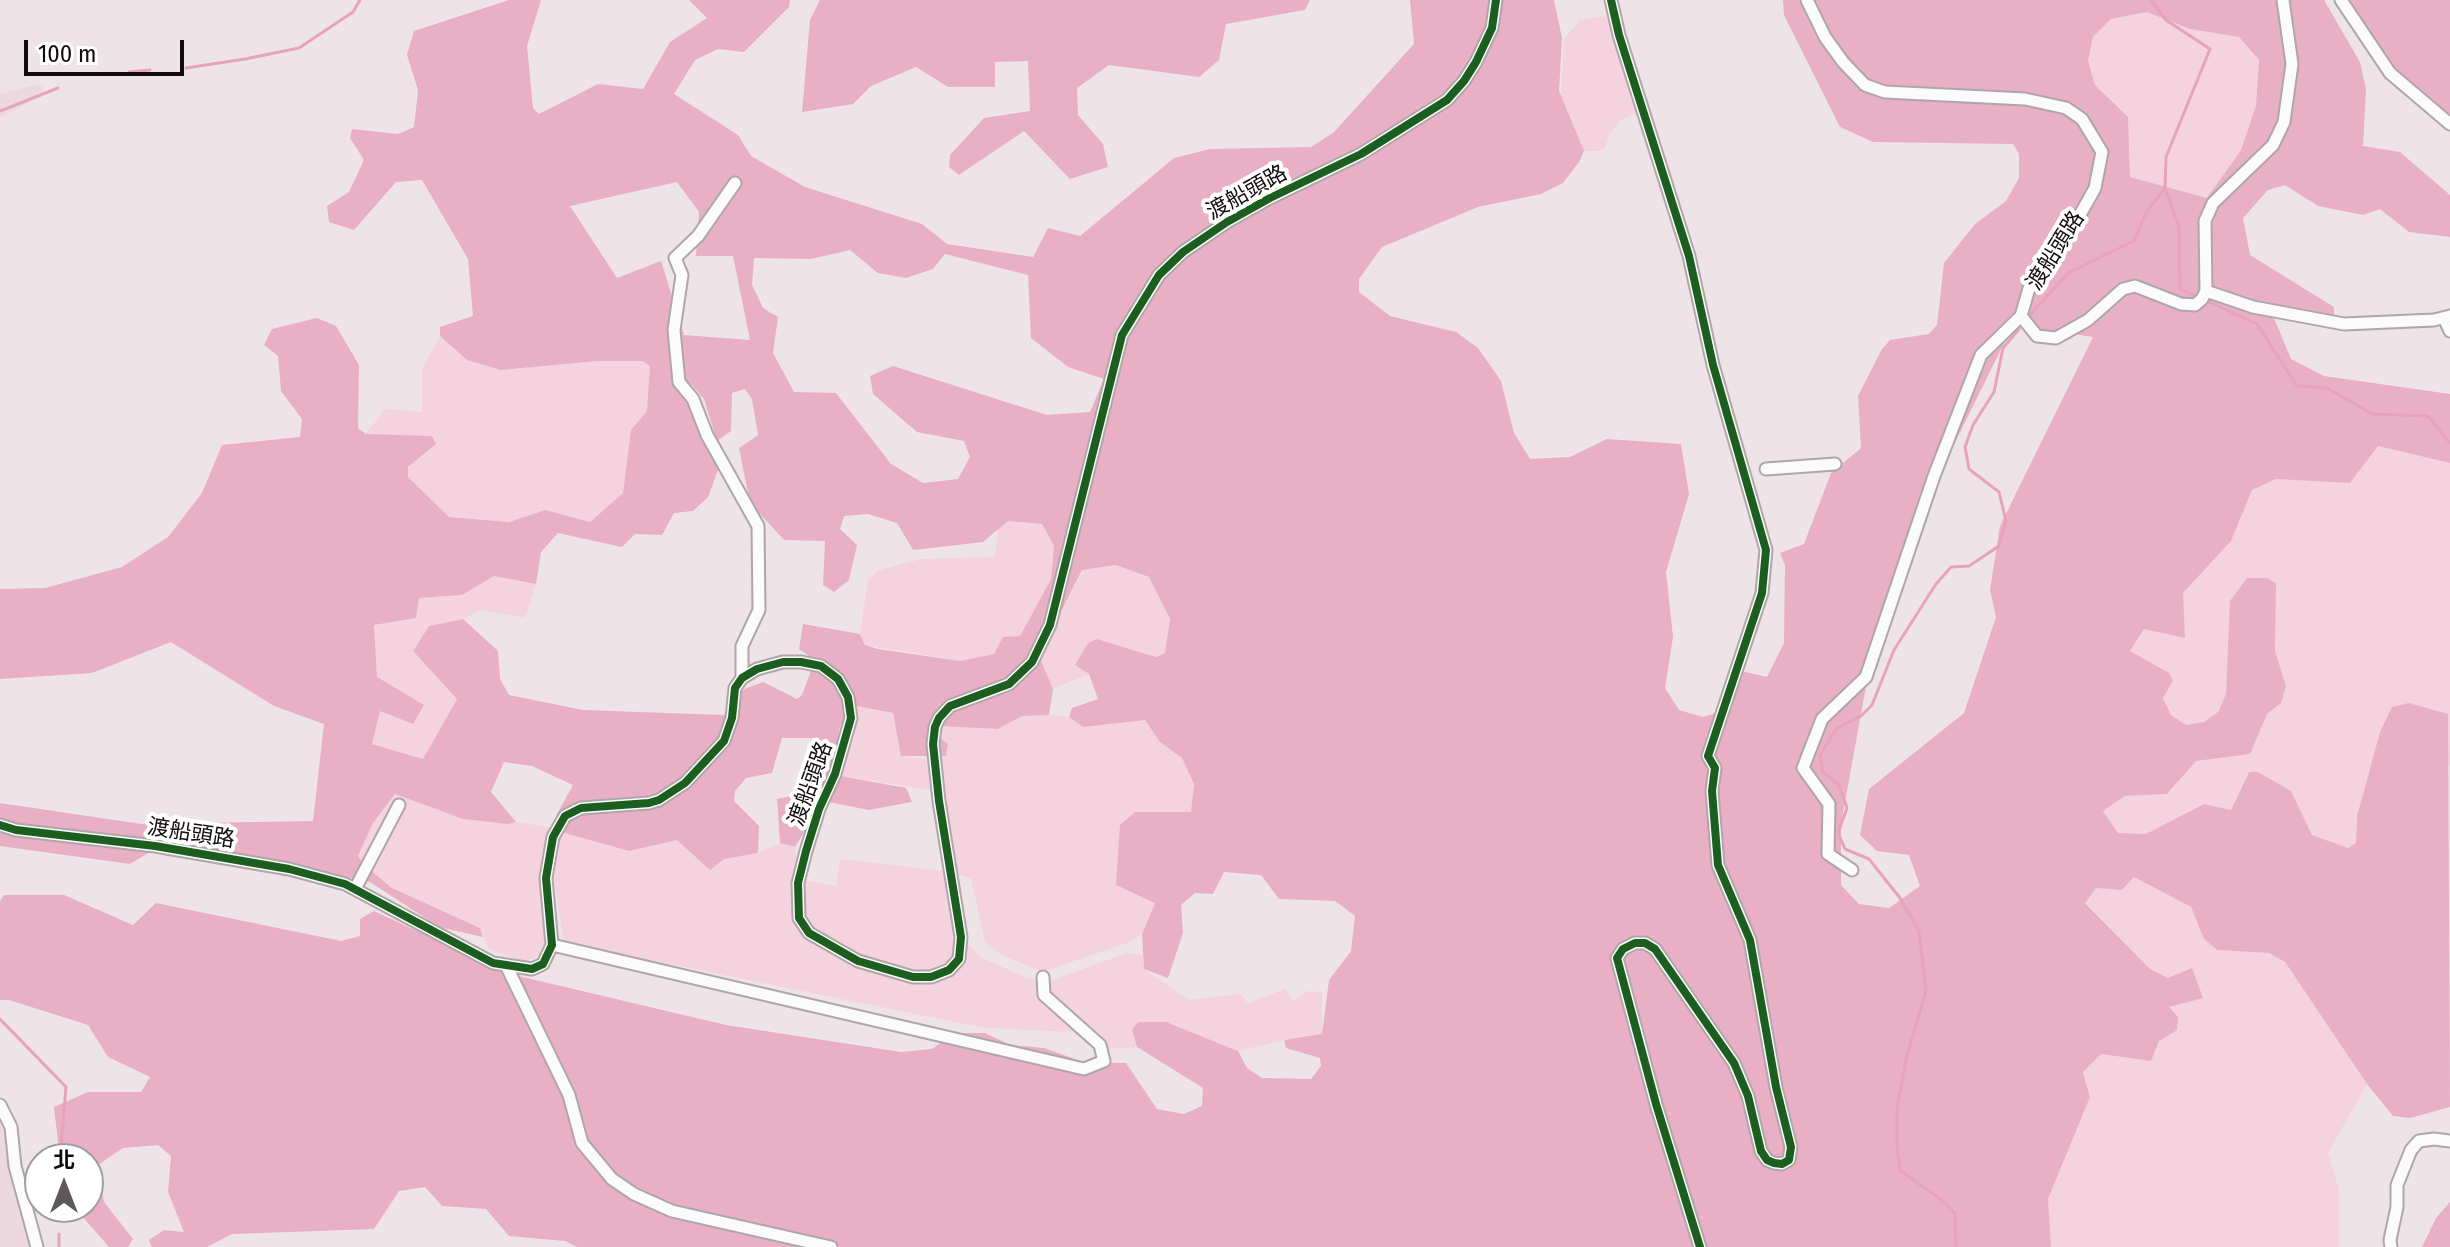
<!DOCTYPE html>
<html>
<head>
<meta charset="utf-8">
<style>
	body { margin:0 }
	#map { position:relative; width:2450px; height:1247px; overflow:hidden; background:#eee4e7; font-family:"Fira Sans Condensed","Noto Sans TC",sans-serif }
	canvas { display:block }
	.north { position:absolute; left:24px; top:1143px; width:80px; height:80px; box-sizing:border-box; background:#fff; border:2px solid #a09d9e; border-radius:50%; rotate:0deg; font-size:22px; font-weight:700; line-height:32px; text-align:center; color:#120b0d }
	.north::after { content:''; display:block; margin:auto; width:28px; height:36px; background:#5f5759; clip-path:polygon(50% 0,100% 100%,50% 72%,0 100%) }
	.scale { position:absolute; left:24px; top:40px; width:160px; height:36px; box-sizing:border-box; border:4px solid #120b0d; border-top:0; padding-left:10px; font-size:24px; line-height:28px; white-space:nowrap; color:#120b0d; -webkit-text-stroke:6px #fff; paint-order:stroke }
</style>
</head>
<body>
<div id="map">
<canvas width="2450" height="1247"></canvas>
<div class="north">北</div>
<div class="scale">100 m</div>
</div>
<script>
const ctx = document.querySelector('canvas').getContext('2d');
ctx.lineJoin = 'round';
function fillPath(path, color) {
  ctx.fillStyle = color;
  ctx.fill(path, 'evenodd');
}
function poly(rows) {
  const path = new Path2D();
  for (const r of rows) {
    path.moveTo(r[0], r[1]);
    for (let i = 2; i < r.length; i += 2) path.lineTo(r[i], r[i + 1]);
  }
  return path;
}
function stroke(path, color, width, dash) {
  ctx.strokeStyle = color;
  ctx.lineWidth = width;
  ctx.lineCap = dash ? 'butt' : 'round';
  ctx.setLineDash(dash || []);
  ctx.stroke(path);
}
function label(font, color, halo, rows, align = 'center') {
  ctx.font = font + ' "Fira Sans Condensed","Noto Sans TC",sans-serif';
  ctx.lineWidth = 8;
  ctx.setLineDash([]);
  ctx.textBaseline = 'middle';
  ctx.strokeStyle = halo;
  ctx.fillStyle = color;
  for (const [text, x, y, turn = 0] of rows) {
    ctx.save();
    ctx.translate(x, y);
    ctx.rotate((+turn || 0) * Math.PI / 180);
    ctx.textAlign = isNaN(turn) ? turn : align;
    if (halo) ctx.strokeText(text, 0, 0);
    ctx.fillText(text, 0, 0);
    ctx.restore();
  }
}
const built = poly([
	[35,85,42,86,43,95,0,118,0,94],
	[0,1125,4,1128,33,1247,0,1247]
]);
const green = poly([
	[2147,12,2190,29,2239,37,2259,60,2256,105,2241,150,2207,198,2130,177,2128,117,2095,85,2088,61,2093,37,2111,19],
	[1610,15,1636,113,1620,121,1609,134,1605,148,1598,151,1581,151,1560,110,1564,39,1580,20],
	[440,336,468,360,501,370,598,361,644,361,651,366,647,411,631,431,623,493,590,522,545,510,509,522,449,517,408,477,408,468,436,444,366,434,385,409,422,412,422,369],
	[2378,446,2450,463,2450,766,2447,762,2380,732,2357,816,2356,843,2348,848,2312,835,2291,791,2248,772,2231,810,2204,804,2146,834,2118,833,2103,810,2125,796,2167,794,2196,760,2249,754,2267,714,2281,703,2286,686,2275,651,2276,583,2231,601,2226,694,2218,712,2204,722,2186,725,2170,715,2163,697,2173,682,2130,651,2144,629,2183,593,2231,541,2252,490,2276,479,2350,483],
	[1008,521,1042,524,1054,546,1051,579,1020,636,994,654,960,661,865,645,860,634,868,580,879,570,921,559,995,557,998,529],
	[1116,565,1149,577,1170,619,1165,653,1157,657,1097,639,1089,674,1053,689,1039,657,1083,570],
	[494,576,536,584,525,618,481,610,463,619,429,626,413,651,457,699,423,759,372,744,379,710,374,625,415,618,419,598,462,595],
	[851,705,893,713,901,756,929,760,930,790,834,775,839,729],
	[1049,715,1069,717,1083,727,1145,719,1160,742,1182,758,1194,784,1191,812,1135,812,1155,902,1142,934,1127,943,1042,972,1000,954,985,942,971,878,956,874,936,735,937,726,998,729,1022,716],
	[395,794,463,819,508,824,516,822,554,828,547,947,539,956,524,962,489,949,480,928,392,888,363,864,358,857,373,823],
	[561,832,629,851,677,840,724,859,758,853,780,843,795,847,801,880,836,886,840,859,943,871,958,934,980,957,1027,978,1050,981,1127,953,1143,955,1144,969,1189,1000,1240,994,1248,1003,1285,989,1293,1001,1308,991,1322,992,1322,1035,1284,1040,1238,1051,1166,1022,1132,1030,1137,1047,1107,1049,1071,1032,985,1028,564,943,554,880],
	[2134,877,2191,907,2204,939,2217,950,2269,953,2285,962,2367,1084,2328,1153,2339,1190,2339,1247,2051,1247,2048,1199,2090,1097,2083,1072,2101,1054,2151,1061,2168,1008,2168,978,2150,970,2085,902,2096,888,2122,890]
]);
const forest = poly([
	[509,0,541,0,527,46,533,108,539,114,598,84,643,89,670,42,707,18,689,0,790,0,789,7,744,52,718,49,695,60,674,94,738,135,751,156,805,187,922,224,947,244,1033,257,1048,228,1080,236,1174,158,1210,149,1311,147,1334,132,1414,44,1410,0,1554,0,1562,38,1559,91,1584,151,1579,162,1563,183,1541,194,1478,207,1382,247,1359,279,1359,292,1390,316,1456,332,1478,348,1501,381,1514,433,1530,459,1570,457,1607,439,1681,444,1689,494,1666,572,1673,637,1665,688,1679,710,1703,717,1716,713,1728,678,1741,671,1767,677,1784,643,1785,565,1780,553,1804,544,1831,473,1861,448,1858,396,1882,349,1890,340,1929,334,1937,325,1944,263,1975,224,2006,201,2019,178,2019,154,2013,144,1873,142,1840,127,1784,15,1783,0,2324,0,2360,62,2366,89,2363,146,2400,152,2450,195,2450,237,2409,232,2380,209,2363,215,2318,206,2285,185,2268,190,2243,218,2250,255,2334,307,2334,317,2291,313,2274,318,2291,359,2324,376,2450,394,2450,463,2378,446,2350,483,2276,479,2252,490,2231,541,2183,593,2185,638,2144,629,2130,651,2169,673,2173,681,2163,698,2171,715,2186,725,2204,722,2218,712,2226,694,2230,601,2247,578,2267,578,2276,583,2275,651,2286,686,2281,703,2267,714,2250,754,2196,761,2167,794,2125,796,2103,811,2118,833,2146,834,2204,804,2231,810,2249,772,2258,772,2291,791,2312,835,2348,848,2356,843,2357,816,2380,732,2392,707,2409,703,2448,714,2450,1107,2410,1118,2393,1116,2367,1084,2285,962,2269,953,2217,950,2204,939,2191,907,2134,877,2122,890,2096,888,2085,903,2150,969,2168,978,2192,968,2203,998,2169,1007,2178,1017,2177,1030,2159,1041,2151,1061,2101,1054,2083,1072,2090,1097,2048,1199,2051,1247,577,1247,565,1241,509,1236,486,1209,442,1206,425,1187,399,1191,374,1229,232,1234,207,1247,152,1247,149,1240,164,1230,184,1232,168,1192,171,1156,158,1145,123,1148,98,1165,104,1202,133,1239,128,1247,109,1247,74,1207,88,1207,88,1159,60,1159,54,1107,88,1092,141,1092,150,1077,108,1057,88,1025,9,1000,0,1000,0,901,4,895,64,895,133,925,156,903,341,941,360,936,360,919,374,911,510,974,726,1025,901,1052,932,1049,954,1033,985,1033,1010,1045,1044,1048,1083,1062,1126,1063,1157,1109,1184,1114,1202,1106,1203,1088,1137,1047,1132,1030,1138,1022,1166,1022,1238,1051,1247,1068,1262,1078,1311,1079,1321,1066,1320,1058,1286,1048,1284,1040,1322,1034,1329,980,1351,951,1355,916,1335,901,1279,899,1261,875,1224,872,1213,894,1195,893,1181,905,1183,933,1168,978,1144,969,1142,934,1155,903,1116,885,1120,825,1135,812,1191,812,1194,784,1182,758,1160,742,1145,720,1083,727,1069,717,1072,708,1098,699,1089,674,1075,665,1088,643,1097,639,1156,657,1165,653,1170,619,1149,577,1116,565,1082,570,1039,656,1053,689,1049,715,1022,716,998,729,938,726,936,735,948,744,946,756,901,756,893,713,851,705,839,729,835,775,906,788,912,802,869,810,823,801,795,847,780,843,777,799,796,795,813,765,815,738,782,738,772,773,746,778,735,791,734,801,759,826,758,853,724,859,710,870,677,840,629,851,561,832,556,816,573,785,532,766,504,762,491,792,516,822,508,824,463,819,395,794,373,823,358,856,363,864,392,888,480,928,483,937,439,927,370,882,167,842,130,864,0,846,0,803,141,824,313,821,324,724,274,706,171,642,92,673,0,679,0,589,45,588,122,567,168,537,202,493,222,445,300,437,302,419,281,391,278,356,264,345,272,329,317,318,336,326,359,365,358,428,366,434,432,436,436,444,408,467,408,477,449,517,509,522,545,510,590,522,623,493,631,430,647,411,650,366,643,361,598,361,501,370,467,360,440,336,440,327,473,316,468,259,422,180,396,182,354,230,329,222,327,206,349,192,364,160,350,138,352,129,398,134,414,127,418,90,407,55,414,31],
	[2147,12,2190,29,2239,37,2259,60,2256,105,2241,150,2207,198,2130,177,2128,117,2095,85,2088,61,2093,37,2111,19],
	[677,182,699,212,696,256,733,256,750,340,684,335,661,261,617,278,570,206],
	[850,250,878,273,906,278,933,269,945,254,1028,275,1031,338,1068,367,1104,379,1090,412,1047,415,893,366,870,376,873,394,917,432,964,441,970,457,958,479,923,483,891,464,836,393,794,392,773,353,778,317,763,308,752,285,754,258,811,259],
	[2013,325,2093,337,2000,526,1990,590,1996,617,1964,713,1869,789,1860,835,1877,851,1909,855,1920,886,1889,908,1859,904,1841,885,1841,824,1870,664,1938,477],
	[691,384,704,399,717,441,731,431,732,393,745,389,752,399,758,435,739,448,750,503,784,540,825,541,823,585,834,592,849,580,857,545,840,529,844,516,868,514,897,523,913,550,983,542,1008,521,1042,524,1054,546,1051,579,1020,636,1003,637,994,654,960,661,878,649,865,645,860,634,803,624,799,649,815,660,802,695,797,699,763,682,744,689,724,715,583,710,509,695,500,679,498,651,463,619,429,626,413,651,457,699,423,759,372,744,380,711,413,724,424,705,377,677,374,625,416,618,419,598,462,595,494,576,536,584,541,552,558,533,622,547,635,534,662,535,674,513,693,511,708,497,718,470,684,388],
	[820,0,1310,0,1305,10,1226,24,1219,60,1199,77,1109,65,1077,88,1078,115,1103,144,1108,167,1070,179,1024,131,959,175,949,167,950,155,984,118,1030,111,1028,61,995,62,995,87,948,87,916,67,871,86,853,104,802,112,810,20],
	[2339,0,2450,0,2450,127,2399,79],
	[2450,1202,2450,1247,2422,1247,2436,1218]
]);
const stream = poly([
	[2151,0,2166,20,2210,49,2166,157,2165,188,2179,227,2180,289,2198,297],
	[186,68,245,59,299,48,353,12,360,0],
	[129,72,150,70],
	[0,111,58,88],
	[2205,300,2257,324,2297,386,2327,388,2372,414,2428,416,2450,443],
	[2031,314,2068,273,2134,241,2147,211,2164,189],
	[0,1019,66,1087,60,1159],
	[59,1234,59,1247],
	[1956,1247,1955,1213,1940,1199,1900,1170,1897,1147,1897,1109,1906,1059,1926,991,1919,931,1900,898,1869,859,1845,849,1838,833,1847,808,1839,785,1823,772,1820,755,1837,728,1861,716,1872,705,1894,650,1936,584,1951,567,1969,566,1999,546,2006,521,1999,492,1969,469,1965,447,1973,425,1994,392,2003,348,2019,329]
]);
const minor = poly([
	[1611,0,1619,35,1689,256,1713,365,1766,550,1762,593,1708,756,1715,768,1712,791,1718,865,1750,940,1776,1087,1791,1147,1789,1160,1782,1164,1774,1163,1767,1160,1761,1151,1748,1096,1734,1063,1655,949,1645,943,1635,943,1623,949,1617,958,1656,1104,1700,1247],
	[1807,0,1825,37,1843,62,1865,85,1885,92,2025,99,2066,108,2082,119,2102,152,2095,188,2063,245,2030,285,2021,316,2037,336,2056,338,2088,320,2123,289,2135,286,2181,304,2195,305,2202,299,2206,291,2205,221,2213,203,2273,145,2284,122,2292,64,2283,0],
	[2341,0,2390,73,2450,124],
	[735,183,698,236,675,258,682,275,674,330,679,382,693,399,707,435,758,526,759,610,742,646,742,678],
	[2206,291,2253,307,2344,324,2434,320,2450,316],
	[2444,318,2450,331],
	[1766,469,1835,464],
	[0,825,16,830,155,846,289,869,345,884,493,963,532,969,543,964,552,945,546,878,553,837,565,816,581,808,649,803,659,800,685,783,724,741,732,718,735,688,742,678,757,669,783,662,801,662,821,666,838,679,848,697,851,718,835,774,819,809,806,851,798,883,799,918,809,933,858,961,913,977,931,977,949,970,959,959,961,937,939,801,933,744,935,727,939,718,950,706,1009,684,1032,662,1050,625,1122,335,1159,275,1183,252,1227,222,1270,198,1361,154,1447,100,1464,81,1476,62,1492,28,1496,0],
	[1852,870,1828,854,1829,804,1803,768,1822,719,1866,677,1934,476,1981,355,2021,316],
	[355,889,399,805],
	[552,945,1084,1069,1104,1061,1100,1045,1044,995,1043,977],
	[506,965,569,1095,582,1143,612,1179,634,1194,672,1211,831,1247],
	[0,1105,11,1127,15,1166,37,1247],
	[2391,1247,2390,1240,2397,1207,2397,1185,2411,1150,2419,1141,2434,1139,2450,1141]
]);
const cycleway = poly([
	[1611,0,1619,35,1689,256,1713,365,1766,550,1762,593,1708,756,1715,768,1712,791,1718,865,1750,940,1776,1087,1791,1147,1789,1160,1782,1164,1774,1163,1767,1160,1761,1151,1748,1096,1734,1063,1655,949,1645,943,1635,943,1623,949,1617,958,1656,1104,1700,1247],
	[0,825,16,830,155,846,289,869,345,884,493,963,532,969,543,964,552,945,546,878,553,837,565,816,581,808,649,803,659,800,685,783,724,741,732,718,735,688,742,678,757,669,783,662,801,662,821,666,838,679,848,697,851,718,835,774,819,809,806,851,798,883,799,918,809,933,858,961,913,977,931,977,949,970,959,959,961,937,939,801,933,744,935,727,939,718,950,706,1009,684,1032,662,1050,625,1122,335,1159,275,1183,252,1227,222,1270,198,1361,154,1447,100,1464,81,1476,62,1492,28,1496,0]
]);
const streetNames = [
	["渡船頭路",1247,193,-29],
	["渡船頭路",2056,251,-58],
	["渡船頭路",811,784,-70],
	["渡船頭路",191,834,9]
];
fillPath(built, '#ecd8de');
fillPath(green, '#f4d3de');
fillPath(forest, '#e9afc5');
stroke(stream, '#e8a2bc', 3);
stroke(minor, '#aea6a8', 15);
stroke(minor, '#fcfbfb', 11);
stroke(cycleway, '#1b5e20', 8);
label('22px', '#120b0d', '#fff', streetNames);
</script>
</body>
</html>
